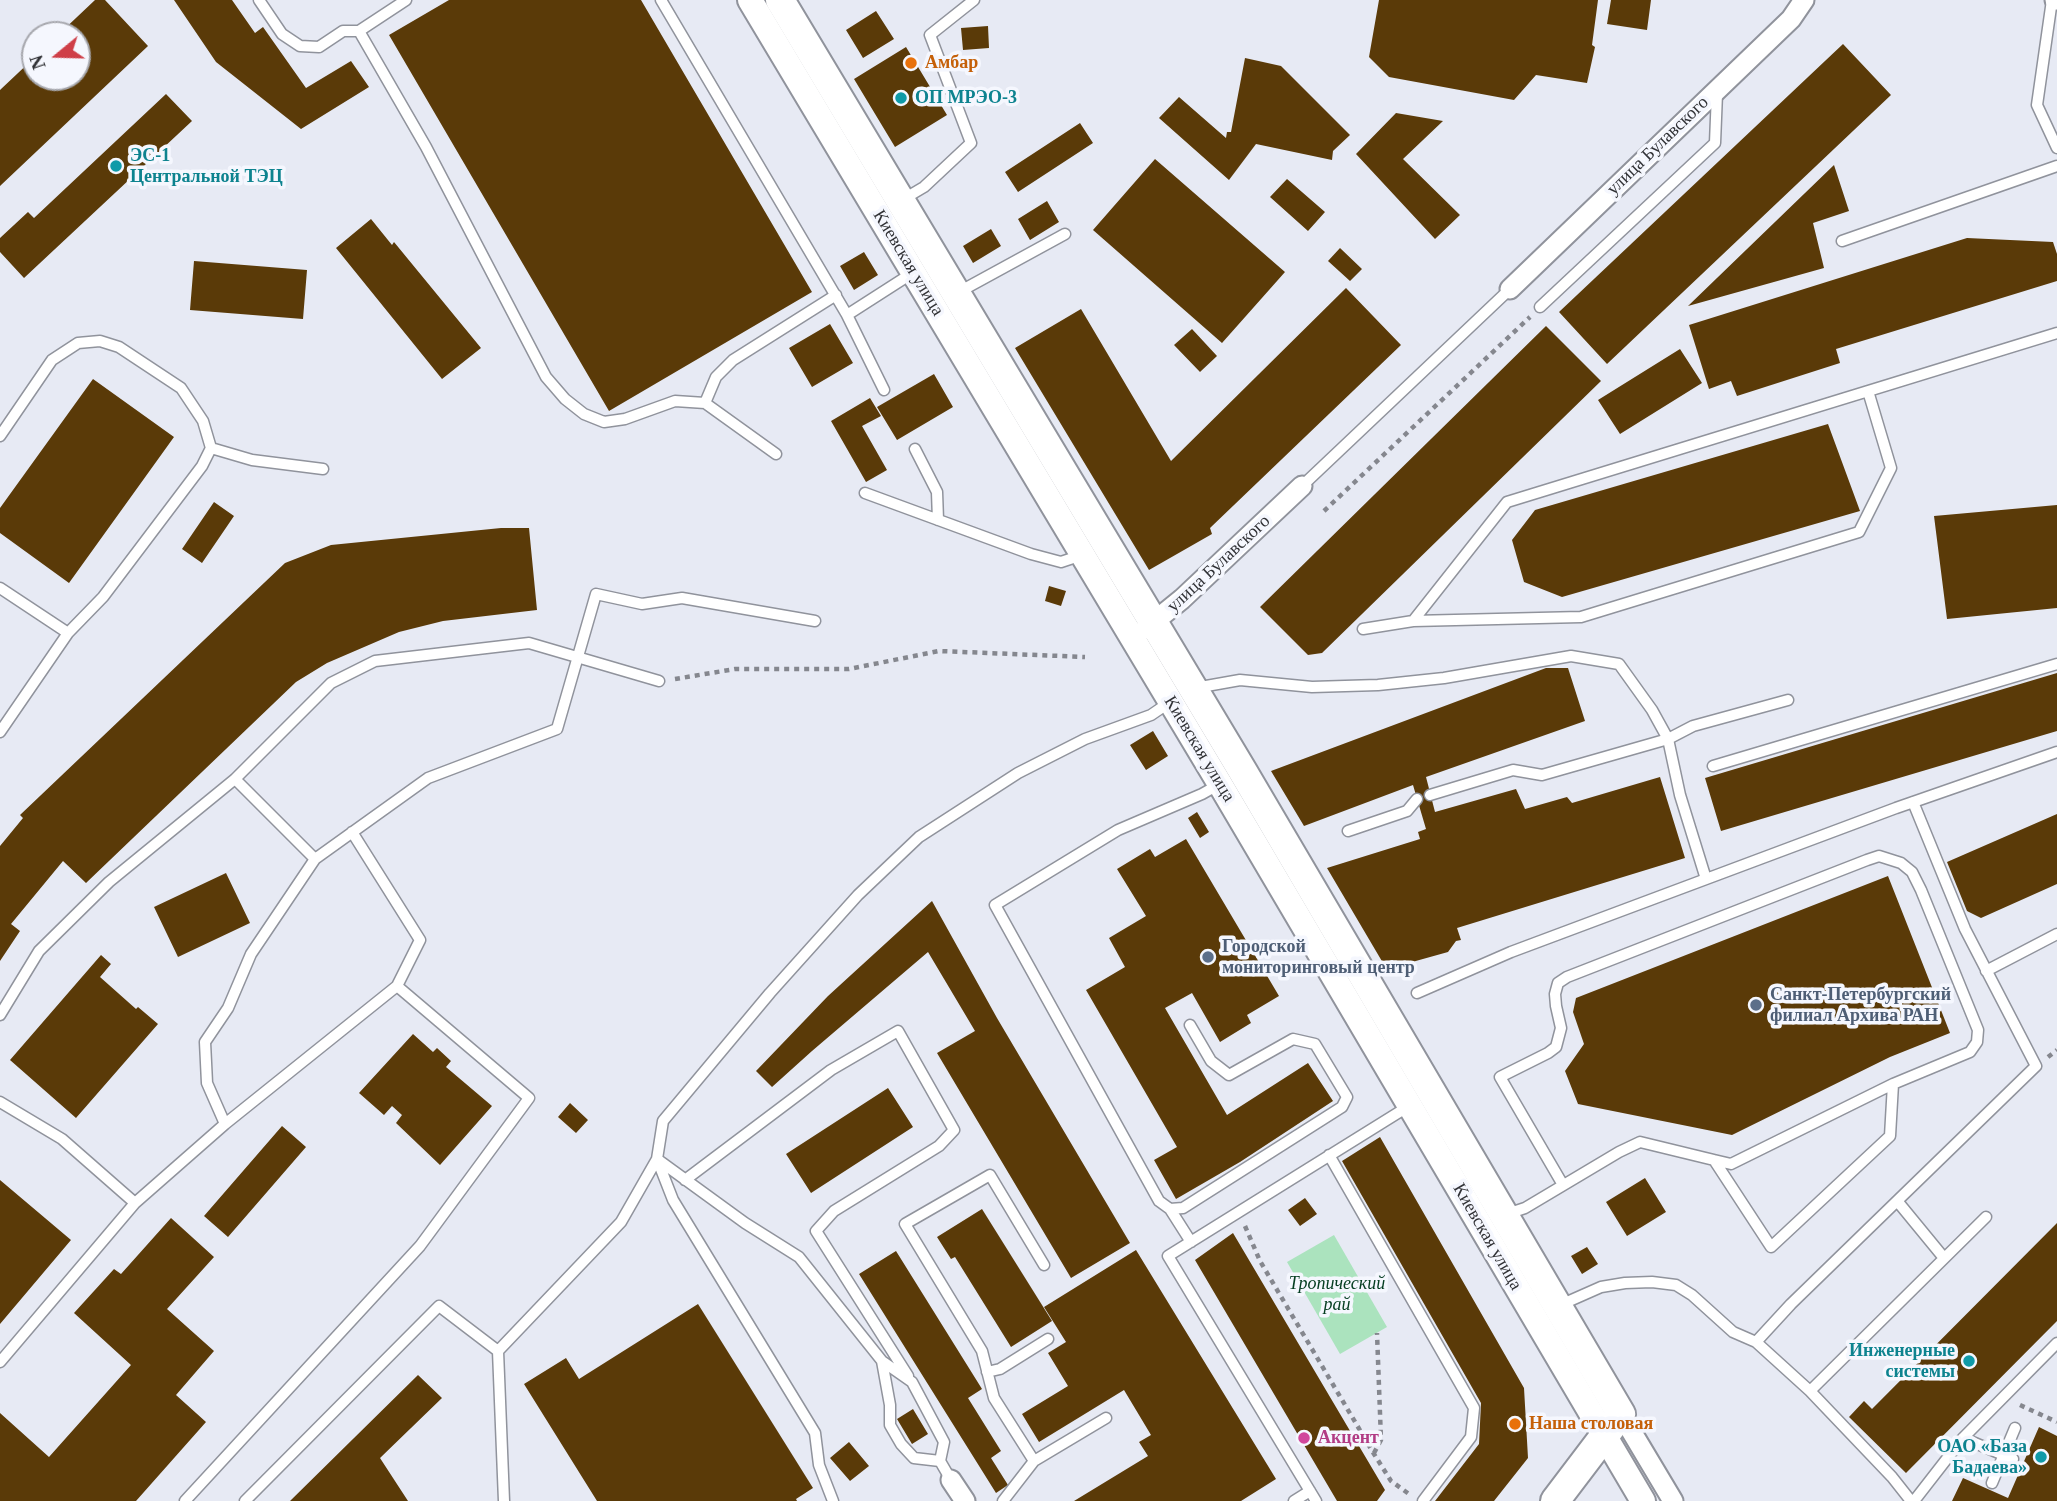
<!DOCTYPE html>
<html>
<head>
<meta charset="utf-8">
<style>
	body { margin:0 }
	#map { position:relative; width:2057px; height:1501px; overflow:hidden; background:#e7eaf4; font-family:Georgia,serif }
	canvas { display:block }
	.north { position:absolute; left:21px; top:21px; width:70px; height:70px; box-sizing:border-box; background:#f5f7fe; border:2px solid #a7a8ae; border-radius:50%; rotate:251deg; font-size:19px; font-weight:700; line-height:28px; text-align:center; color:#313236 }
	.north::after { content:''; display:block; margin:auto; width:24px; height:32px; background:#cf3f48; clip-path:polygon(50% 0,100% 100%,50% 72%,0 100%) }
</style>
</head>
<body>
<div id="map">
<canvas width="2057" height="1501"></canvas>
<div class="north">N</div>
</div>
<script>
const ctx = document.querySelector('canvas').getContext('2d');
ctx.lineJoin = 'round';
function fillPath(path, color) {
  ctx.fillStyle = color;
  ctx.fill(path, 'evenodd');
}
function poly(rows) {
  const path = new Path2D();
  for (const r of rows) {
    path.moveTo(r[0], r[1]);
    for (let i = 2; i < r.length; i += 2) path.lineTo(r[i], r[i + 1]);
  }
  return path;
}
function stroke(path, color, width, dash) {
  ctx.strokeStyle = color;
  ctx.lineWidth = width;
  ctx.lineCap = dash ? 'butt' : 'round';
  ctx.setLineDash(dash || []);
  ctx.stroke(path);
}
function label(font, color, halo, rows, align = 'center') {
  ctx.font = font + ' Georgia,serif';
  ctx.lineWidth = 7;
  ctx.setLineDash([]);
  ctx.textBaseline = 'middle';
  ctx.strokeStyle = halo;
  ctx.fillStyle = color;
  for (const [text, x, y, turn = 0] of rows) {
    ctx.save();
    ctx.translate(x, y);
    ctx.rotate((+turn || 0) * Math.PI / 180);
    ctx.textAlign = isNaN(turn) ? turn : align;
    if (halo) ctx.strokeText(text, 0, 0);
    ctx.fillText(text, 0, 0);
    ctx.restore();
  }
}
const green = poly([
	[1334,1235,1387,1327,1340,1354,1287,1262]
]);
const building = poly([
	[95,0,105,0,148,46,0,186,0,90,35,57,35,77,77,77,77,35,58,35],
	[174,0,232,0,255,33,263,27,306,88,351,61,369,87,301,129,216,62],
	[449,0,641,0,812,292,609,411,389,35],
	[1379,0,1598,0,1592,45,1595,47,1587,83,1536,75,1514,100,1389,77,1369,57],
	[1611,0,1651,0,1647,30,1607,24],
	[876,11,894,39,863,58,846,30],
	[988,26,989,48,963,50,961,28],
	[1843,44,1891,95,1607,364,1559,312],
	[906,47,947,115,895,147,854,79],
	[1245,58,1281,66,1350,135,1333,151,1332,160,1256,144,1229,180,1159,118,1179,97,1226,138,1227,132,1231,132],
	[166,94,192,121,24,278,0,252,0,238,28,212,34,218],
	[1396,113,1443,121,1403,159,1460,215,1435,239,1356,154],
	[1080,123,1093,143,1018,192,1005,172],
	[1155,159,1285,272,1222,343,1093,230],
	[1834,165,1849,211,1813,223,1824,268,1688,306],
	[1287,179,1325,212,1308,231,1270,197],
	[1047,201,1059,222,1030,240,1018,219],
	[371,219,392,245,394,242,481,348,442,379,336,248],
	[991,229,1001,246,973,263,963,246],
	[1967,238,2053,242,2057,254,2057,281,1836,349,1840,363,1737,396,1731,381,1709,389,1689,325],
	[1340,248,1362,269,1350,281,1328,261],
	[864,252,878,275,854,290,840,266],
	[194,261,307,270,303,319,190,310],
	[1346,288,1401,345,1210,528,1212,534,1149,570,1015,348,1081,309,1171,461],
	[830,324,853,363,812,387,789,348],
	[1546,326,1601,381,1322,653,1308,655,1260,607],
	[1192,329,1217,356,1200,372,1174,345],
	[1680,349,1702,383,1620,434,1598,400],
	[934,374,953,407,897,440,877,407],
	[93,379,174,437,69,583,0,533,0,508],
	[870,398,881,416,862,426,887,470,866,482,831,421],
	[1828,424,1860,511,1562,597,1524,582,1512,540,1535,510],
	[214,502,234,516,202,563,182,549],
	[2057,505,2057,608,1947,619,1934,516],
	[501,528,529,528,537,610,443,621,399,632,327,663,296,682,86,883,63,861,11,924,20,931,0,961,0,846,23,818,20,815,285,563,331,545],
	[1049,586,1066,591,1061,606,1045,601],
	[1546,668,1568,668,1585,721,1426,777,1435,812,1516,789,1525,809,1567,797,1572,803,1660,777,1685,858,1457,928,1461,940,1456,941,1448,952,1405,964,1392,960,1383,963,1327,868,1420,839,1418,832,1426,829,1413,785,1304,826,1271,771],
	[2057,673,2057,731,1721,831,1705,778],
	[1153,731,1168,756,1146,770,1130,745],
	[1197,812,1209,832,1200,838,1188,818],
	[2057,814,2057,884,1981,918,1967,911,1947,862],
	[1186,839,1279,996,1247,1015,1251,1023,1220,1042,1192,993,1165,1008,1227,1115,1308,1063,1333,1101,1240,1162,1176,1199,1154,1160,1177,1147,1086,990,1125,967,1109,938,1146,916,1117,869,1150,849,1155,857],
	[226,873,250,923,178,957,154,907],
	[1888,876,1950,1033,1890,1057,1732,1135,1578,1104,1565,1071,1584,1044,1573,1012,1576,998],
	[932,901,997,1018,1130,1243,1071,1278,937,1053,975,1031,928,952,812,1051,772,1087,756,1071,828,996],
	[101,955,111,964,100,977,136,1009,138,1007,158,1024,76,1118,10,1060],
	[413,1034,433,1052,437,1048,451,1061,446,1067,492,1106,440,1165,396,1123,402,1115,392,1106,384,1115,359,1093],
	[888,1088,913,1127,811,1193,786,1154],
	[570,1103,588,1120,576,1133,558,1117],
	[282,1126,306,1147,228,1237,204,1216],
	[1380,1137,1524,1388,1528,1458,1494,1501,1435,1501,1479,1444,1481,1403,1342,1161],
	[1645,1178,1666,1212,1627,1236,1606,1202],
	[0,1180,71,1240,0,1324],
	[1305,1198,1317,1214,1300,1226,1288,1210],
	[982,1209,1052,1321,1011,1347,955,1257,951,1259,937,1237],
	[171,1218,214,1257,167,1309,214,1351,176,1395,206,1422,136,1501,0,1501,0,1413,49,1457,131,1365,74,1313,114,1269,121,1274],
	[2057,1223,2057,1321,1906,1473,1849,1417,1864,1401,1872,1409],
	[1233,1233,1385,1490,1377,1501,1337,1501,1195,1260],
	[1587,1247,1598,1264,1582,1274,1571,1256],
	[1136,1250,1276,1479,1241,1501,1074,1501,1148,1456,1139,1442,1151,1435,1124,1390,1039,1442,1022,1414,1068,1386,1048,1353,1066,1342,1044,1307],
	[896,1251,982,1389,968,1398,1001,1451,991,1458,1008,1485,996,1493,859,1274],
	[698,1304,813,1488,796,1499,797,1501,597,1501,524,1384,566,1358,579,1379],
	[418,1375,442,1398,380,1458,408,1501,290,1501],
	[913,1409,928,1434,912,1444,897,1419],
	[2039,1427,2057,1436,2057,1501,1952,1501,1963,1478,2008,1498],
	[849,1442,869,1466,850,1481,830,1458]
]);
const path = poly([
	[1324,511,1530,317],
	[675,679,735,669,849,669,939,651,1085,657],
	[2048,1057,2057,1050],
	[1245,1226,1260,1261,1374,1454,1391,1481,1409,1494],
	[2020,1405,2057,1422],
	[1374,1453,1381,1440,1377,1333]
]);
const service = poly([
	[259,0,282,34,300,46,319,47,343,31,359,31],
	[406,0,359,31,426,147,546,377,565,399,584,414,604,422,625,419,675,401,705,403,776,454],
	[661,0,847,315,884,390],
	[2052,0,2037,105,2057,148],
	[902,200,924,187,971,143,930,35,974,0],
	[1842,241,2057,166],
	[957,293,1065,234],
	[1540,307,1715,143,1717,93],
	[847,315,914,272],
	[705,403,716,377,733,360,836,295],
	[0,436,52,360,78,343,100,341,119,347,181,388,203,421,211,448,202,466,103,597,68,633,0,732],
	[211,448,252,460,323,469],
	[915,449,937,492,938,520],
	[1302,486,1510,289],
	[865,493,1031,554,1061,562,1082,555],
	[0,588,68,633],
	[1413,621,1507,502,2057,333],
	[1363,629,1413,621,1581,617,1859,532,1891,468,1868,391],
	[1195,688,1240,680,1312,687,1378,685,1444,678,1571,656,1619,664,1652,710,1668,739,1680,795,1706,879],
	[1713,766,2057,664],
	[235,779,315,859,428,778,557,729,596,594,642,604,682,598,815,621],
	[1430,795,1513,770,1542,775,1668,739,1693,726,1788,700],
	[1348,831,1407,811,1417,799],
	[1986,971,2057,934],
	[1417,993,1511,952,1896,808,2057,752],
	[0,1015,39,951,109,882,235,779,331,683,375,661,529,643,659,681],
	[1190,1025,1211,1061,1229,1075,1293,1039,1315,1044,1347,1097,1342,1107,1183,1208,1170,1209,1159,1201,995,905,1118,830,1202,794,1218,785],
	[0,1102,62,1139,135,1203],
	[225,1124,207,1083,205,1042,228,1008,251,954,315,859],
	[1329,1155,1474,1408,1471,1437,1423,1501],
	[685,1180,831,1070,898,1031,954,1130,939,1146,834,1211,816,1231,908,1376],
	[1563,1185,1500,1077,1548,1053,1556,1047,1561,1028,1556,1006,1555,994,1558,983,1567,977,1867,860,1879,856,1901,863,1912,872,1921,890,1978,1030,1977,1042,1970,1052,1893,1084,1731,1164,1714,1160],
	[1898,1202,1944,1258],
	[1170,1209,1191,1242],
	[1507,1214,1525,1208,1619,1152,1640,1142,1714,1160,1771,1247,1890,1136,1893,1084],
	[1558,1306,1601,1287,1625,1283,1652,1282,1676,1285,1692,1295,1733,1332,1756,1342,1791,1304,2036,1066,1965,929,1913,802],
	[1756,1342,1810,1391,1892,1477,1911,1501],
	[882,1361,890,1405,890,1425,901,1444,914,1458,940,1461],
	[0,1362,135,1203,225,1124,397,986],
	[987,1372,1000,1369,1048,1339],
	[1810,1391,1986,1217],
	[1963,1438,2013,1459],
	[1034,1461,994,1398,982,1351,905,1224,990,1175,1044,1265],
	[1992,1483,2015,1428],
	[185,1501,420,1246,529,1098,397,986,420,940,352,832],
	[245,1501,439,1306,498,1351],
	[504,1501,498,1351,621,1222,657,1159,745,1223,799,1257,882,1361,912,1382,944,1442,940,1461,951,1480],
	[833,1501,819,1465,815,1433,673,1200,657,1159,663,1121,770,993,858,895,919,837,1018,773,1085,739,1151,715,1170,702],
	[1003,1501,1034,1461,1106,1418],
	[1294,1501,1310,1491],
	[1316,1501,1168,1256,1409,1106],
	[1914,1501,1963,1438,2057,1343]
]);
const minor = poly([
	[2055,0,2057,0],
	[1510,289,1791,19,1804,0],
	[1145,629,1182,599,1302,486],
	[1621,1414,1673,1501],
	[951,1480,965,1501]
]);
const tertiary = poly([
	[750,0,1220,784,1643,1501]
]);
const secondary = poly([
	[780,0,1242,770,1621,1414,1555,1501]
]);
const markers = [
	[911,63,7,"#e8710a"],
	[901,98,7,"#0f9aa8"],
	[116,166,7,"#0f9aa8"],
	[1208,957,7,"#5c6f8a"],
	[1756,1005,7,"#5c6f8a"],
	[1969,1361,7,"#0f9aa8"],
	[1515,1424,7,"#e8710a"],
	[1304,1438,7,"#d1479c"],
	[2041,1457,7,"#0f9aa8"]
];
const foodNames = [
	["Амбар",925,63],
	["Наша столовая",1529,1424]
];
const cultureNames = [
	["ОП МРЭО-3",915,98],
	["ЭС-1",130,156],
	["Центральной ТЭЦ",130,177],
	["Инженерные",1955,1351,"right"],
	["системы",1955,1372,"right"],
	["ОАО «База",2027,1447,"right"],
	["Бадаева»",2027,1468,"right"]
];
const streetNames = [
	["улица Булавского",1658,146,-44],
	["Киевская улица",908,263,59],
	["улица Булавского",1219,564,-43],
	["Киевская улица",1199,749,59],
	["Киевская улица",1487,1237,60]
];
const serviceNames = [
	["Городской",1222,947],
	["мониторинговый центр",1222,968],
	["Санкт-Петербургский",1770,995],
	["филиал Архива РАН",1770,1016]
];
const parkNames = [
	["Тропический",1337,1284],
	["рай",1337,1305]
];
const hotelNames = [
	["Акцент",1318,1438]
];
fillPath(green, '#abe3be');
fillPath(building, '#5a3a08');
stroke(service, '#90939c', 13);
stroke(minor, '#90939c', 23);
stroke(tertiary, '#90939c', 28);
stroke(secondary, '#90939c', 32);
stroke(path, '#85878e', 4.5, [5, 5]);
stroke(service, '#fff', 10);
stroke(minor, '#fff', 19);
stroke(tertiary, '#fff', 24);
stroke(secondary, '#fff', 28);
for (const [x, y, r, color] of markers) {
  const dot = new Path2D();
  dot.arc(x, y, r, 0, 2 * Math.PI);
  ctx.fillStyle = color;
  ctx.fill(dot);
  stroke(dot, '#f5f7fe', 2.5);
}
label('bold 18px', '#c56008', '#f5f7fe', foodNames, 'left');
label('bold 18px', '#0d838f', '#f5f7fe', cultureNames, 'left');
label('18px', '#313236', '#f5f7fe', streetNames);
label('bold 18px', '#4e5e75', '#f5f7fe', serviceNames, 'left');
label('italic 18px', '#053e22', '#f5f7fe', parkNames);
label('bold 18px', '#b23c85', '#f5f7fe', hotelNames, 'left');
</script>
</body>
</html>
